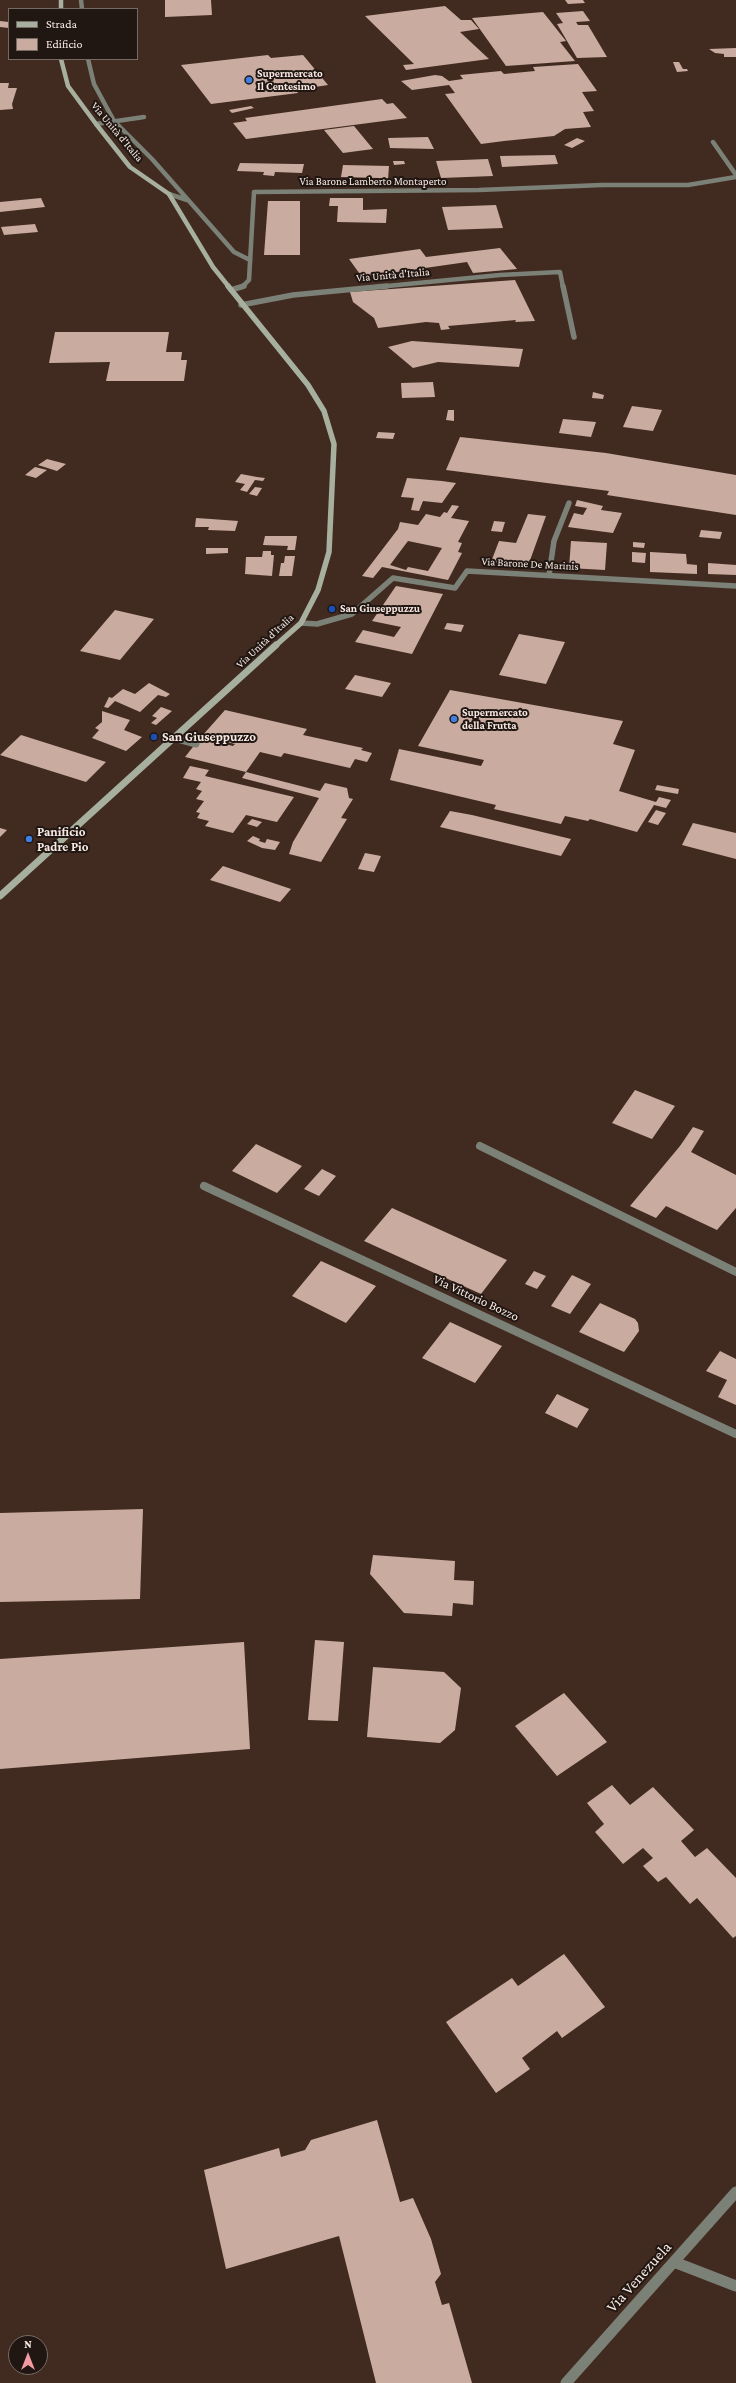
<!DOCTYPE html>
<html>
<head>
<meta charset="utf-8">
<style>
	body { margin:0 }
	#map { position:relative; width:736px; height:2383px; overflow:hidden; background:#412b21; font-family:"Crimson Pro",serif }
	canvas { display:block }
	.legend { position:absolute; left:8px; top:8px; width:130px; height:52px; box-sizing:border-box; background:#201612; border:1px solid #766a65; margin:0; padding:5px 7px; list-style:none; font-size:12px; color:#f8e9e2 }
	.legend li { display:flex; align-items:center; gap:8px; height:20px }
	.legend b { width:20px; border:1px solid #766a65 }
	.north { position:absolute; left:8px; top:2335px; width:40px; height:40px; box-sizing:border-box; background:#201612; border:1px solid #766a65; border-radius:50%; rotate:0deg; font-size:11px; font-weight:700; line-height:16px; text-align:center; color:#f8e9e2 }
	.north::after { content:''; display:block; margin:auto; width:14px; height:18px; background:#f49aa2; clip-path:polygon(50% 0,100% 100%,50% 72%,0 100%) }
</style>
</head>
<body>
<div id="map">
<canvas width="736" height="2383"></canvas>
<ul class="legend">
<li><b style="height:5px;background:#a7af9e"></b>Strada</li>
<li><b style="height:11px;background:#c9ac9f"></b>Edificio</li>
</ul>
<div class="north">N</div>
</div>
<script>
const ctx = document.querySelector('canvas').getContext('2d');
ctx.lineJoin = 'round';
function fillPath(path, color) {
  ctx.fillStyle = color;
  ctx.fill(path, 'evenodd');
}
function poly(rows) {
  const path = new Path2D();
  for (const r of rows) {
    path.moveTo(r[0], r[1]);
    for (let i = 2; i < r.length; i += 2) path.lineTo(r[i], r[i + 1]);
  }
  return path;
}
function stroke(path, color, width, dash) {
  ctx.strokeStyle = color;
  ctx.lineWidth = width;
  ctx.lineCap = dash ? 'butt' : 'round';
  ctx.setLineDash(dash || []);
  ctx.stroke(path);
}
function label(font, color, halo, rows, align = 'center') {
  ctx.font = font + ' "Crimson Pro",serif';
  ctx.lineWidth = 4;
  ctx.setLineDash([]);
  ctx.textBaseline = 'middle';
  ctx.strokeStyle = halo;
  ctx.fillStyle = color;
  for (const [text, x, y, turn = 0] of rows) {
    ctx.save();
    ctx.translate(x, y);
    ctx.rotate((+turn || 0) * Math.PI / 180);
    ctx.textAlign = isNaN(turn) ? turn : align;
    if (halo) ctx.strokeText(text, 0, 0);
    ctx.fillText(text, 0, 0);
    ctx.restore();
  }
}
const building = poly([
	[165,0,211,0,212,15,165,17],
	[565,0,583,0,585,3,568,4],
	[445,6,461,20,471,20,479,29,460,32,489,59,406,70,403,65,414,64,365,16],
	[583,11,590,21,576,22,578,25,588,25,607,57,577,58,557,24,563,23,556,13],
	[543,12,566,41,560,42,575,61,506,66,472,18],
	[0,21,9,22,9,28,0,27],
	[736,48,736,57,724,57,724,54,715,53,709,49],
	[268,55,271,58,303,55,328,85,296,90,298,93,211,104,181,65],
	[673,62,679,62,683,69,687,69,688,71,677,72],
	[578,64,597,91,582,92,594,111,583,112,591,127,565,129,554,136,504,141,481,144,445,94,455,93,449,85,412,90,401,81,435,75,442,76,449,81,463,79,460,75,501,71,504,74,535,71,533,67],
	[0,83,9,83,8,88,17,88,12,104,13,109,0,110],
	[382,99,387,104,393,103,407,118,246,139,233,123,247,121,245,118],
	[251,106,254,108,232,113,229,110],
	[354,126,373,149,343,153,324,130],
	[428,137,434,149,390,148,388,138],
	[577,138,585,141,572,148,564,145],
	[555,155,558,164,502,167,500,156],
	[488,159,493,176,441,178,436,161],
	[393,161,404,161,405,164,394,165],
	[240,163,296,164,304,164,302,173,275,172,274,176,263,175,264,172,237,171],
	[343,165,389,166,388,180,378,180,379,178,341,177],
	[41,198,45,207,0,212,0,202],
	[330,198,363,198,363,210,387,209,386,223,337,222,338,206,329,206],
	[268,201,300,201,300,255,264,255],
	[496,205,503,228,448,230,442,207],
	[35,224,38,232,4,235,1,227],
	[500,248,517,269,473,273,467,262,362,277,349,259,420,249,426,257],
	[515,280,535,321,515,322,516,320,448,326,450,329,441,330,439,323,426,322,378,328,374,318,353,302,350,292],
	[55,332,169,332,166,352,182,352,181,360,187,360,184,381,106,381,110,362,49,363],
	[412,341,510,348,523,349,519,367,438,362,413,368,388,347],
	[433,382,435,397,402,398,401,383],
	[593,392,604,395,603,399,592,398],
	[632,406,662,410,653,431,623,427],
	[448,410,454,410,454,421,446,420],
	[563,419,596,422,591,437,559,433],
	[378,432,395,433,393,439,376,438],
	[460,437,606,453,736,475,736,515,607,495,609,491,446,470],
	[47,459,66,464,57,471,38,465],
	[35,467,47,470,36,478,25,475],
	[241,474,257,477,265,478,263,481,255,480,247,492,240,490,245,484,235,482],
	[407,478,442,481,456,483,442,503,423,501,419,511,411,510,414,498,401,497],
	[255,487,262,488,257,496,249,494],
	[577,500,603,506,601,510,622,513,613,533,568,527,574,513,583,515,587,508,575,506],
	[452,505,459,506,451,518,469,521,458,542,462,543,458,552,462,553,448,580,382,567,373,578,362,576,398,529,400,522,418,525,426,514,440,517,444,512,447,513],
	[408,541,442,548,428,571,408,567,406,570,390,565],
	[528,514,546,516,528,566,491,562,499,541,516,543],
	[196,518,211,519,238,521,235,531,208,530,209,527,195,527],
	[494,521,505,522,502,532,491,531],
	[701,530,722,532,720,539,699,537],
	[265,536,297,536,295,550,287,550,288,546,263,545],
	[571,541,607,543,605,570,569,568],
	[633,542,645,543,644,548,633,547],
	[206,548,228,548,228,553,206,554],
	[263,551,271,551,271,555,274,555,272,576,245,574,246,557,262,557],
	[632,552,646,553,645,563,632,562],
	[650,552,686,554,687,564,697,565,697,574,650,572],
	[285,556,295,556,292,576,279,576,281,563,284,563],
	[708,563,736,565,736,575,708,574],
	[396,586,443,594,412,654,355,642,363,630,394,637,401,627,372,621],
	[115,610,154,619,120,660,80,651],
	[447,623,464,625,461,632,444,629],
	[519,634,565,642,546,684,499,675],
	[355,675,391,683,382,697,345,689],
	[149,683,170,694,166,697,158,695,140,712,115,701,108,708,104,707,109,697,112,698,123,689,135,694],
	[450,690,623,721,613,744,635,750,619,791,656,802,659,797,671,800,666,808,654,805,637,832,590,819,588,821,565,816,561,824,494,809,496,805,390,780,399,749,481,766,484,760,418,746],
	[161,707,172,711,156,725,151,723,157,718,152,716],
	[225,710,307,729,303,735,363,748,361,750,372,753,367,762,355,759,350,768,284,753,281,757,260,752,246,772,185,757,200,738,233,746,235,744,202,736],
	[102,711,130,720,124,730,142,737,126,751,92,738,99,730,95,728,102,722],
	[21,735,78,753,106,762,86,782,0,755],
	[190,766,209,770,205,776,294,797,277,822,246,815,233,833,205,826,209,821,197,818,200,813,196,812,204,801,196,799,202,791,196,789,201,782,183,778],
	[246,772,320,791,325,783,347,788,349,798,353,799,341,818,347,819,321,862,289,854,293,842,319,798,242,778],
	[657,785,679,789,678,794,655,790],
	[656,810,666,813,658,825,648,822],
	[450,811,472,815,571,839,561,856,440,827],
	[252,819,262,822,257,827,247,824],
	[693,823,736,833,736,859,682,845],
	[0,828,7,830,0,837],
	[253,836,260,839,259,841,265,843,267,839,280,842,275,850,262,848,247,841],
	[365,853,381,856,374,872,358,869],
	[223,866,291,889,280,902,210,880],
	[635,1090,675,1106,652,1139,612,1123],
	[693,1127,704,1131,691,1152,736,1175,736,1208,717,1230,666,1206,656,1218,630,1206,680,1146],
	[256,1144,302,1166,277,1193,232,1171],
	[322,1169,336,1176,319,1196,304,1189],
	[392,1208,507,1260,481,1294,364,1241],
	[321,1261,376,1286,346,1323,292,1296],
	[534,1271,546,1276,537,1289,525,1284],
	[572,1275,591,1284,570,1314,551,1306],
	[600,1303,635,1319,638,1323,639,1331,624,1352,579,1332],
	[450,1322,502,1346,475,1383,422,1358],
	[720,1351,736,1359,736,1405,718,1397,727,1380,706,1371],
	[557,1394,589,1409,577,1428,545,1413],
	[143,1509,140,1599,0,1602,0,1513],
	[373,1555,455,1561,454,1580,474,1581,473,1605,453,1603,452,1616,404,1613,370,1574],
	[315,1640,344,1642,338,1721,308,1720],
	[244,1642,250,1749,0,1769,0,1659],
	[373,1667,444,1672,461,1688,455,1730,440,1743,367,1737],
	[564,1693,607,1742,557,1776,515,1726],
	[612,1785,630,1805,653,1787,694,1830,681,1841,695,1857,707,1848,736,1878,736,1936,733,1938,697,1898,690,1904,666,1877,658,1882,643,1866,653,1858,643,1848,623,1864,595,1832,604,1824,587,1803],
	[564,1954,605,2007,562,2038,557,2031,522,2058,530,2069,496,2093,446,2022,512,1978,518,1986],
	[377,2120,400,2202,413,2198,431,2239,441,2274,435,2282,442,2305,449,2303,472,2383,376,2383,339,2236,226,2269,204,2170,279,2148,281,2157,305,2150,311,2140]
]);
const laneFar3 = poly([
	[81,0,82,9],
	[88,59,94,84,114,121,152,159,234,252,250,260],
	[96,124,144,117],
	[713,142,736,175],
	[602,185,688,185,736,177],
	[169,194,187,200],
	[377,287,500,275,560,272,563,287]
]);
const laneFar2 = poly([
	[563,286,574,337],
	[241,305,293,295,387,286],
	[549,575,554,541,569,503]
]);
const laneFar1 = poly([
	[174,738,196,744]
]);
const lane = poly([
	[480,1146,736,1272]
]);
const streetFar3 = poly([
	[242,287,249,280,254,192,479,190,602,185]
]);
const streetFar2 = poly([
	[231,290,244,286],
	[301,623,317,624,352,614,393,578,455,588,467,571,736,586]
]);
const streetFar1 = poly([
	[204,1186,736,1434]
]);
const street = poly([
	[674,2262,736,2286],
	[566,2383,736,2192]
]);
const secondaryFar2 = poly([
	[61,0,61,9],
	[61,59,68,86,96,124,130,167,169,194,213,267,229,287]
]);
const secondaryFar1 = poly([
	[228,286,308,385,324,411,334,444,329,552,318,590,301,623,275,646]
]);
const secondary = poly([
	[0,896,276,645]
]);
const markers = [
	[249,80,4,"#3f7fe0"],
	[332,609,4,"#1a4fb4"],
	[454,719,4,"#3f7fe0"],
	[154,737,4,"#1a4fb4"],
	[29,839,4,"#3f7fe0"]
];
const farPoinames = [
	["Supermercato",257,74],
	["Il Centesimo",257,87],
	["San Giuseppuzzu",340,609],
	["Supermercato",462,713],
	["della Frutta",462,726]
];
const farStreetnames = [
	["Via Unità d'Italia",117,132,50],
	["Via Barone Lamberto Montaperto",373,182],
	["Via Unità d'Italia",393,275,-5],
	["Via Barone De Marinis",530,564,3],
	["Via Unità d'Italia",265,641,-43]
];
const poiNames = [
	["San Giuseppuzzo",162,737],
	["Panificio",37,832],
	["Padre Pio",37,847]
];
const streetNames = [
	["Via Vittorio Bozzo",476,1298,25]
];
const nearStreetnames = [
	["Via Venezuela",639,2277,-48]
];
fillPath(building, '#c9ac9f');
stroke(laneFar3, '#7c8177', 4.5);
stroke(laneFar2, '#7c8177', 5.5);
stroke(laneFar1, '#7c8177', 7);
stroke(lane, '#7c8177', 8);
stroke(streetFar3, '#7c8177', 4.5);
stroke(streetFar2, '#7c8177', 5.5);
stroke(streetFar1, '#7c8177', 8);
stroke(street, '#7c8177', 11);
stroke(secondaryFar2, '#a7af9e', 4.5);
stroke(secondaryFar1, '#a7af9e', 5.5);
stroke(secondary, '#a7af9e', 7);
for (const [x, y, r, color] of markers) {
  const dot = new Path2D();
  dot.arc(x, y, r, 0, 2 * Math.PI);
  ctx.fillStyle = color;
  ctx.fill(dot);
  stroke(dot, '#201612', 1.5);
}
label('bold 11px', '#f8e9e2', '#201612', farPoinames, 'left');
label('11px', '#f8e9e2', '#201612', farStreetnames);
label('bold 13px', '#f8e9e2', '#201612', poiNames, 'left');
label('13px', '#f8e9e2', '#201612', streetNames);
label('16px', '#f8e9e2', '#201612', nearStreetnames);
</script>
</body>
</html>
